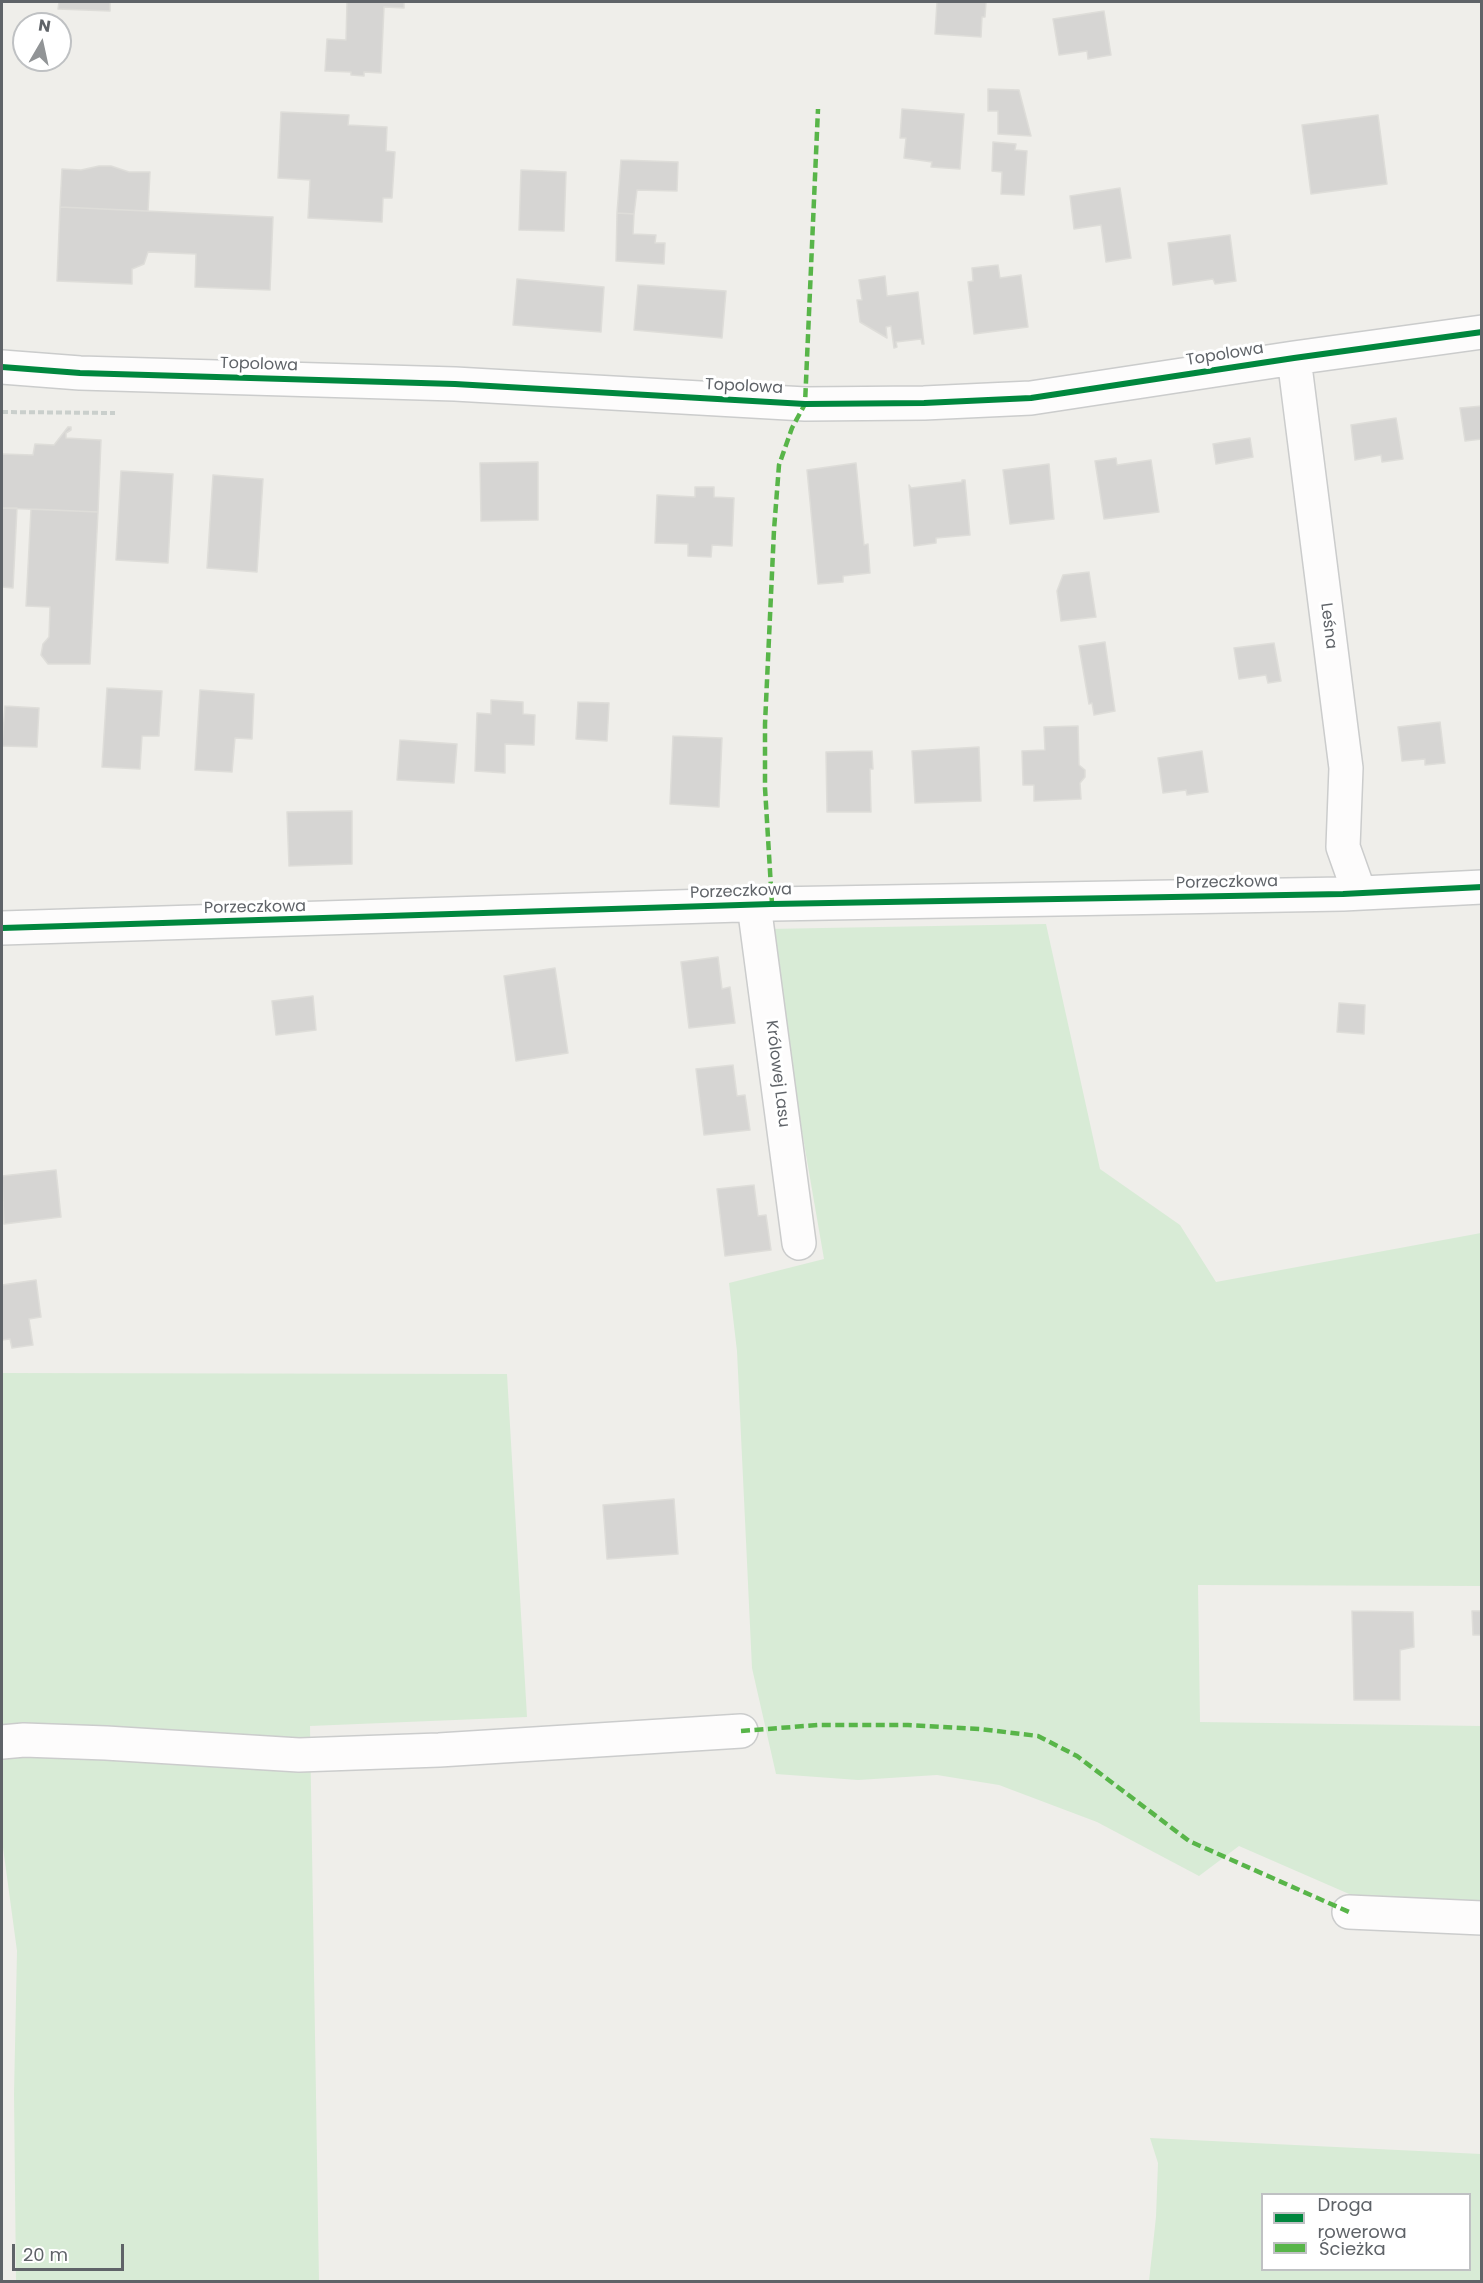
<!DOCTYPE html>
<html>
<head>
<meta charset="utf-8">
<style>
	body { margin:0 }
	#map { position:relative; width:1483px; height:2283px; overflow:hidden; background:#efeeea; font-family:Poppins,sans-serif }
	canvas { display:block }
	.frame { position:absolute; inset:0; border:3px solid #5f6368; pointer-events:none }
	.legend { position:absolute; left:1261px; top:2193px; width:210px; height:78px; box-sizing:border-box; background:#fff; border:2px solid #bfc1c3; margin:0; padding:8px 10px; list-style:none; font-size:18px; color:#5f6368 }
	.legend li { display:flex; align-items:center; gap:12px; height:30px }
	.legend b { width:30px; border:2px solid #bfc1c3 }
	.north { position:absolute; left:12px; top:12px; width:60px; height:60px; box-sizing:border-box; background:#fff; border:2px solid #bfc1c3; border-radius:50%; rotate:9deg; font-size:16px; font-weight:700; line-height:24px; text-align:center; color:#5f6368 }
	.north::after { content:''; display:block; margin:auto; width:21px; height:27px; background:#919496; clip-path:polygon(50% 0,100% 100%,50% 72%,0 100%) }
	.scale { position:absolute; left:12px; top:2244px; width:112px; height:27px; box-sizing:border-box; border:3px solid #5f6368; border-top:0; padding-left:8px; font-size:18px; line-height:21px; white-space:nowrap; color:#5f6368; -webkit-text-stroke:4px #fff; paint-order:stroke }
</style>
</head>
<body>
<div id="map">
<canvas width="1483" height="2283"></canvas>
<div class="frame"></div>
<ul class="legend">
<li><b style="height:8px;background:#00873e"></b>Droga rowerowa</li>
<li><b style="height:8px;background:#58b549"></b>Ścieżka</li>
</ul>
<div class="north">N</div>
<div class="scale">20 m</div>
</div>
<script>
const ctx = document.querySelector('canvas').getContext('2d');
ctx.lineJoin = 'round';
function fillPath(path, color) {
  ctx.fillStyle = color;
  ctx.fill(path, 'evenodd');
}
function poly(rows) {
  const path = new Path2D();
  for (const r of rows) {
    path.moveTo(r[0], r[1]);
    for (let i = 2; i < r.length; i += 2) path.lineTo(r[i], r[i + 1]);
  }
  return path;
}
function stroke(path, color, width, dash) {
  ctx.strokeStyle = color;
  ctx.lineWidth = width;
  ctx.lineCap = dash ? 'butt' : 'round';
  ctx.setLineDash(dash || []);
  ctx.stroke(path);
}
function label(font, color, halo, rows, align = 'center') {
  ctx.font = font + ' Poppins,sans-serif';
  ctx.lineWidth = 6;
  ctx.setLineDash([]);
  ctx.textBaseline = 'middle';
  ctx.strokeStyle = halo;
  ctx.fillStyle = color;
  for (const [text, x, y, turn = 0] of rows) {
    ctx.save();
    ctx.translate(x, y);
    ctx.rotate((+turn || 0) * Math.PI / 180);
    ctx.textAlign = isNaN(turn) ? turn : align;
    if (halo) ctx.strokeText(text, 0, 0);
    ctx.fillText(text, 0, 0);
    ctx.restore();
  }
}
const green = poly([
	[1046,924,1100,1169,1180,1225,1216,1282,1481,1233,1481,1586,1198,1585,1200,1722,1481,1726,1481,1903,1356,1897,1239,1846,1199,1876,1097,1822,999,1785,937,1775,858,1780,776,1774,752,1668,737,1351,729,1283,824,1259,767,929],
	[2,1373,507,1374,527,1717,310,1726,319,2281,16,2281,14,2094,17,1951,2,1840],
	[1150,2138,1481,2154,1481,2281,1149,2281,1156,2217,1158,2163],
	[1262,2194,1470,2194,1470,2270,1262,2270]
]);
const building = poly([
	[59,2,110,2,110,11,58,9,59,2],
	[347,2,404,2,404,8,384,7,381,73,364,72,364,76,351,75,351,72,325,71,327,39,346,40,347,2],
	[937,2,986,2,985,17,982,17,981,37,935,34,937,2],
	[1104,11,1111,55,1088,59,1087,51,1059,55,1053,19,1104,11],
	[988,89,1019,90,1031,136,998,134,998,111,988,111,988,89],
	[902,109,964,114,960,169,931,167,932,162,904,158,906,138,900,138,902,109],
	[281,112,349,115,348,125,387,127,386,151,395,152,392,198,383,198,382,222,308,218,310,180,278,178,281,112],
	[1378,115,1387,184,1311,194,1302,125,1378,115],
	[993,142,1016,144,1015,150,1027,151,1024,195,1001,194,1002,172,992,171,993,142],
	[621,160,678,162,677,191,637,190,634,214,617,213,621,160],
	[99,166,111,166,129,172,150,172,148,211,60,207,62,169,81,170,99,166],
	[521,170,566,172,564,231,519,230,521,170],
	[1120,188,1131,258,1106,262,1101,225,1074,229,1070,196,1120,188],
	[60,207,273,217,270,290,195,287,196,254,148,252,144,264,132,269,132,284,57,281,60,207],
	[617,213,634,214,633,234,656,235,655,243,665,243,664,264,616,261,617,213],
	[1230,235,1236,281,1215,284,1213,279,1173,285,1168,243,1230,235],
	[998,265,1000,278,1021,275,1028,327,974,334,968,282,973,281,972,268,998,265],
	[885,276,887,296,918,292,924,344,922,344,921,339,896,342,897,347,894,348,891,326,886,327,887,338,860,322,857,300,862,300,859,280,885,276],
	[517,279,604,287,601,332,513,325,517,279],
	[638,285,726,291,722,338,634,330,638,285],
	[1482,406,1482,439,1465,441,1460,408,1482,406],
	[1396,418,1403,459,1382,462,1381,455,1355,460,1351,425,1396,418],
	[68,427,71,427,71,430,66,433,66,438,101,440,98,512,2,508,2,454,33,455,35,444,54,445,68,427],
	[1250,438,1253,457,1216,464,1213,444,1250,438],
	[1116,458,1117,465,1151,460,1159,512,1104,519,1095,461,1116,458],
	[538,462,538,520,481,521,480,463,538,462],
	[856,463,864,545,868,544,870,573,843,576,843,582,818,584,807,470,856,463],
	[1049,464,1054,519,1010,524,1003,470,1049,464],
	[121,471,173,474,168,563,116,560,121,471],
	[213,475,263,479,257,572,207,568,213,475],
	[962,480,965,480,970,535,936,538,936,543,914,546,909,485,911,488,962,482,962,480],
	[695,487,714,487,714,497,734,498,732,546,712,545,711,557,688,556,688,544,655,543,657,495,695,497,695,487],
	[2,508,17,508,13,588,2,587,2,508],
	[31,509,98,512,90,664,48,664,41,655,43,644,49,637,50,607,26,606,31,509],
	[1089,572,1096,617,1061,621,1057,591,1063,575,1089,572],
	[1105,642,1115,711,1094,715,1092,703,1089,704,1079,646,1105,642],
	[1274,643,1281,681,1268,683,1266,675,1239,679,1234,648,1274,643],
	[107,688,162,691,159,736,142,736,140,769,102,767,107,688],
	[200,690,254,694,252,739,235,738,232,772,195,770,200,690],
	[491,700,523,702,523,714,535,715,534,745,505,744,505,773,475,771,477,713,491,714,491,700],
	[578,702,609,703,607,741,576,739,578,702],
	[5,706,39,708,37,747,2,746,5,706],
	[1440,722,1445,763,1425,765,1425,759,1402,761,1398,727,1440,722],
	[1078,726,1079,765,1085,770,1085,777,1080,783,1081,799,1034,801,1034,785,1023,785,1022,751,1045,750,1044,727,1078,726],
	[673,736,722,738,719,807,670,804,673,736],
	[400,740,457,744,454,783,397,780,400,740],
	[979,747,981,801,915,803,912,751,979,747],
	[872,751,873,769,870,769,871,812,827,812,826,752,872,751],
	[1202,751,1208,792,1187,795,1186,790,1163,793,1158,758,1202,751],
	[352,811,352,864,289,866,287,812,352,811],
	[718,957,722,989,730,987,735,1023,689,1028,681,962,718,957],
	[555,968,568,1053,516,1061,504,976,555,968],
	[313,996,316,1030,276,1035,272,1001,313,996],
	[1339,1003,1365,1005,1364,1034,1337,1032,1339,1003],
	[733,1065,737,1096,745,1095,750,1130,704,1135,696,1069,733,1065],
	[56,1170,61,1217,4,1224,2,1176,56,1170],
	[754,1185,758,1216,766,1215,771,1250,725,1256,717,1189,754,1185],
	[36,1280,41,1317,29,1319,33,1345,12,1348,10,1339,2,1340,2,1285,36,1280],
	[674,1499,678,1554,607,1559,603,1505,674,1499],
	[1352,1611,1413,1612,1414,1647,1400,1650,1400,1700,1354,1700,1352,1611],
	[1472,1611,1482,1611,1482,1635,1473,1635,1472,1611]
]);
const path = poly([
	[2,412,115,413]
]);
const minor = poly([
	[1294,358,1346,768,1343,847,1359,892],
	[2,367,80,373,455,384,805,404,924,403,1031,398,1294,358,1482,332],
	[754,905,799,1243],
	[2,928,772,904,1343,894,1482,887],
	[2,1742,24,1740,106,1743,299,1755,439,1750,741,1731],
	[1349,1912,1482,1918]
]);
const quiet = poly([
	[772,904,765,788,765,724,774,530,779,465,792,428,805,404,818,109],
	[741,1731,818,1725,908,1725,980,1729,1038,1736,1077,1756,1189,1841,1349,1912]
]);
const cycleway = poly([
	[2,367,80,373,455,384,805,404,924,403,1031,398,1294,358,1482,332],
	[2,928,772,904,1343,894,1482,887]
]);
const streetNames = [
	["Topolowa",1225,355,-9],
	["Topolowa",259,365,2],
	["Topolowa",744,387,3],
	["Leśna",1328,626,83],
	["Porzeczkowa",1227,883,-1],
	["Porzeczkowa",741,892,-2],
	["Porzeczkowa",255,908,-1],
	["Królowej Lasu",777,1074,83]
];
fillPath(green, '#d8ebd6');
fillPath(building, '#d6d5d3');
stroke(building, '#deddd9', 1.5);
stroke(minor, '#cbcccc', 36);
stroke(path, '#cacfcc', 4, [6, 3]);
stroke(minor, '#fdfcfc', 33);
stroke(quiet, '#58b549', 4.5, [9, 4.5]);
stroke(cycleway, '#00873e', 6);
label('16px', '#5f6368', '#fff', streetNames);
</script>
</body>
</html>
